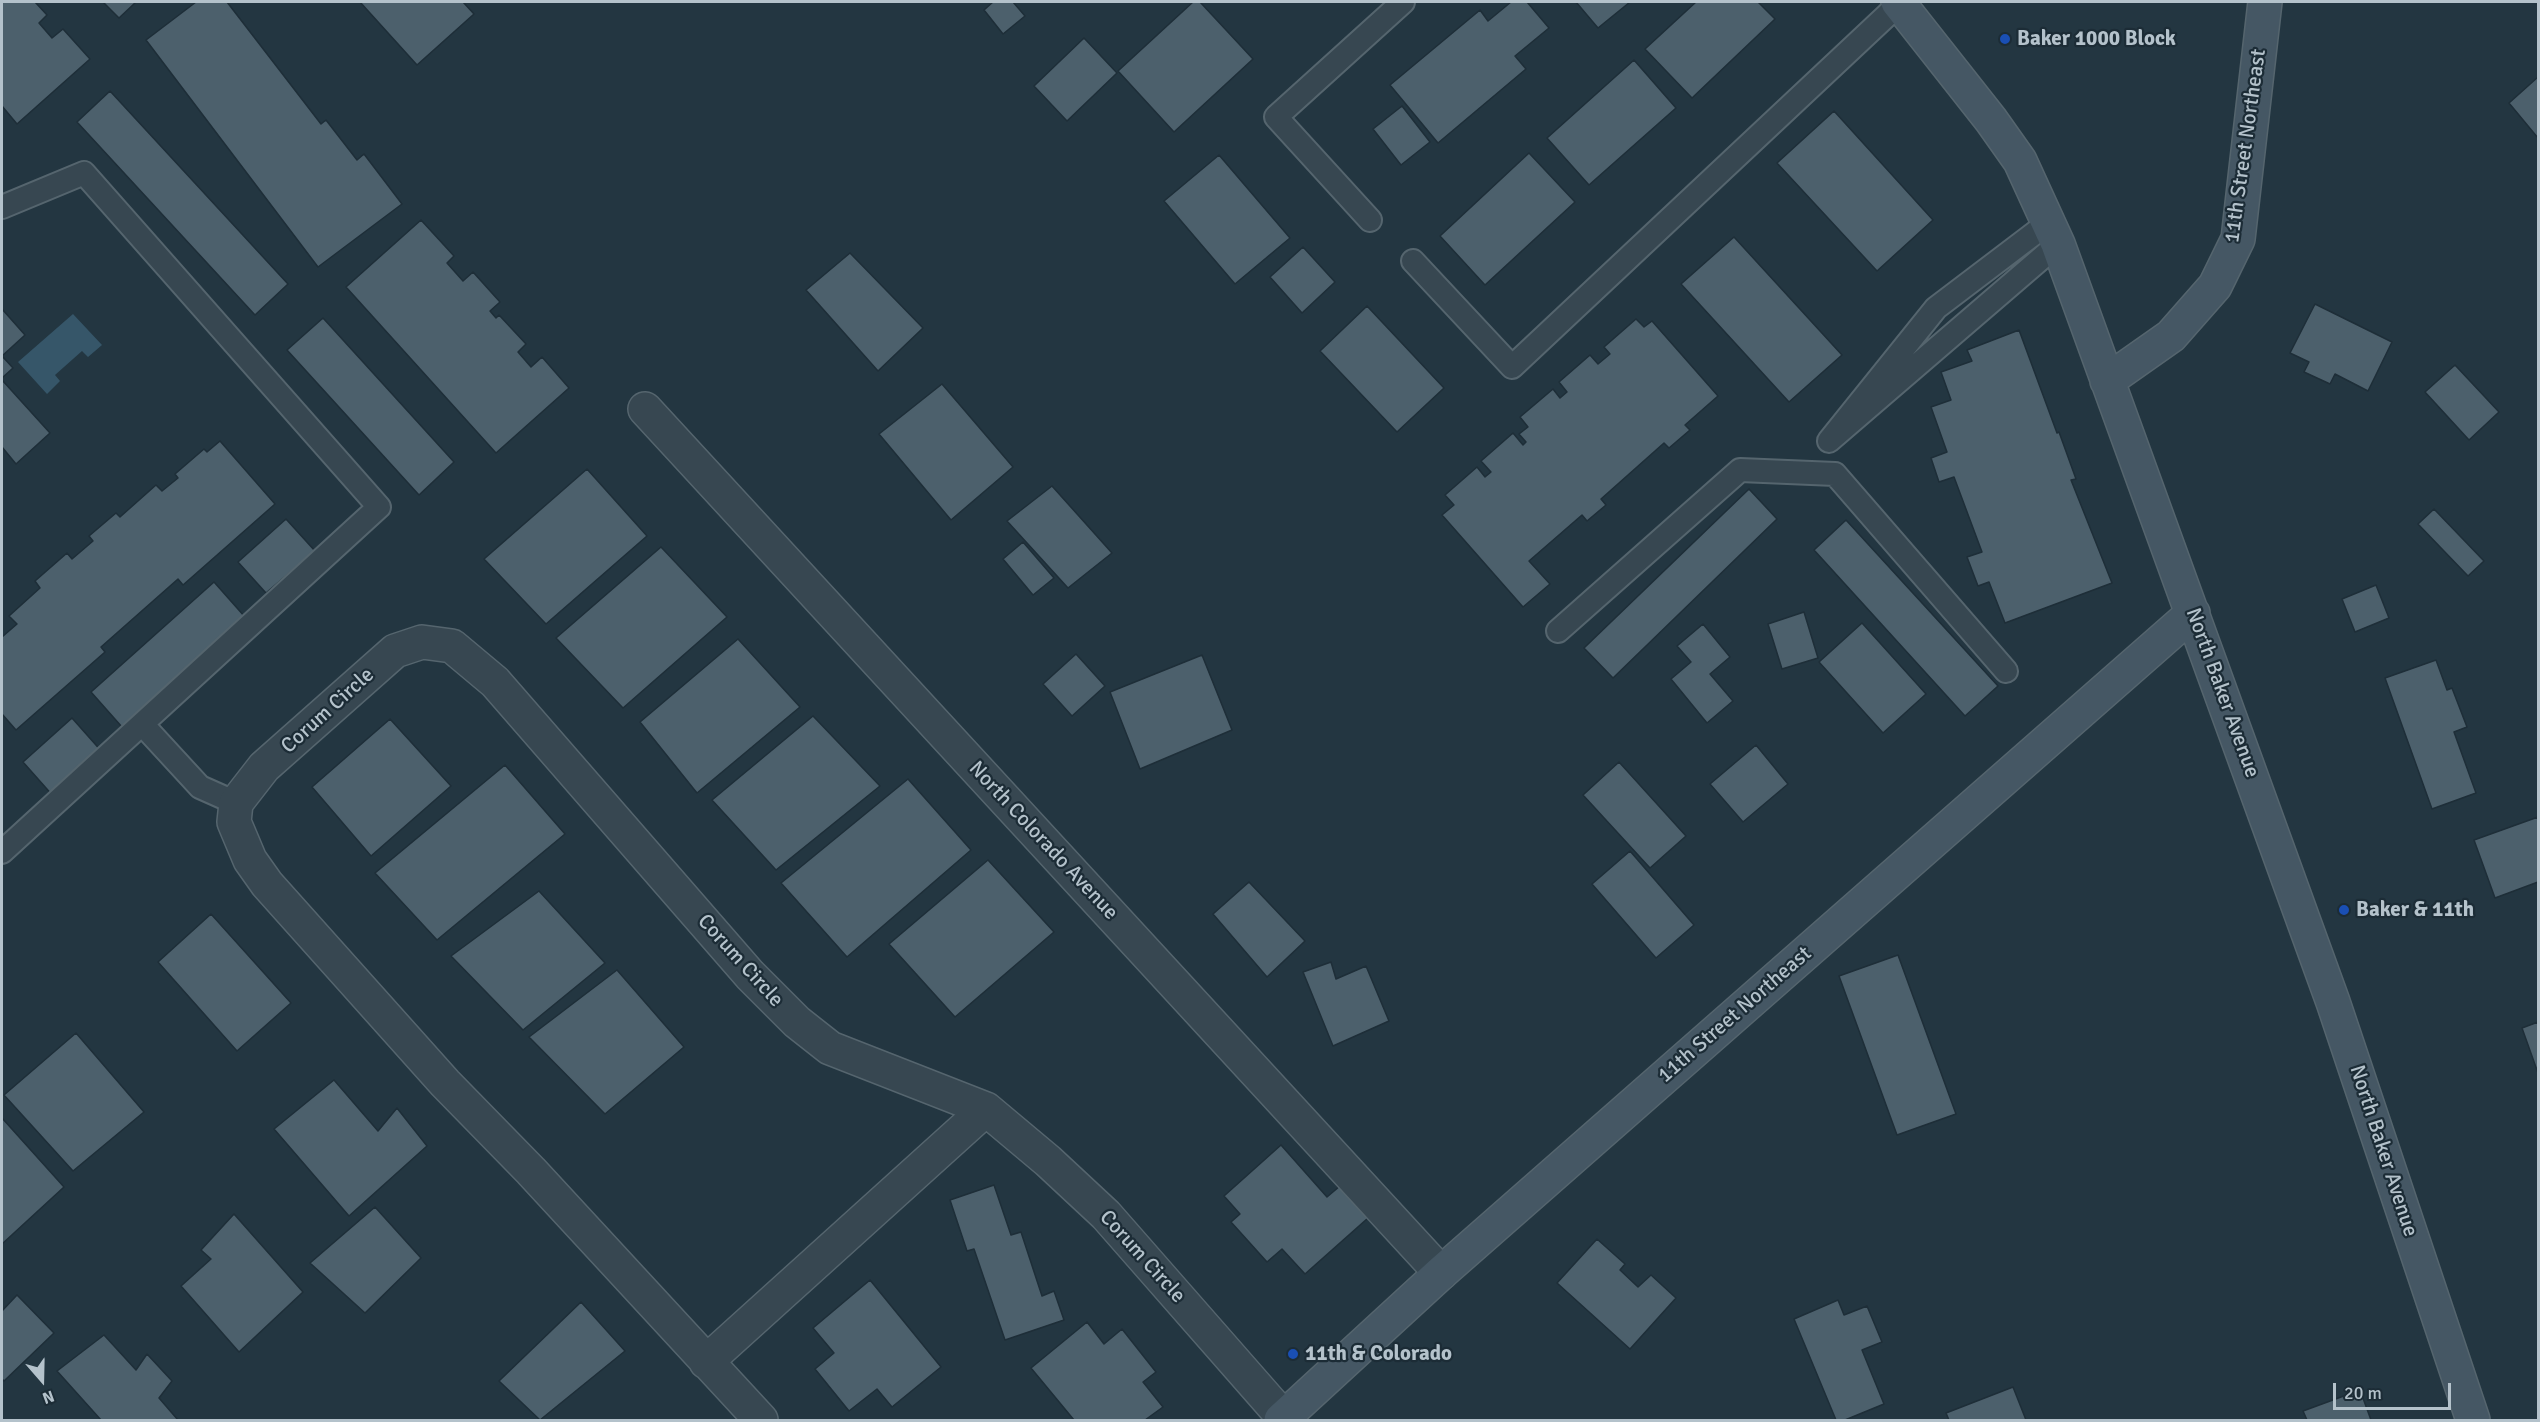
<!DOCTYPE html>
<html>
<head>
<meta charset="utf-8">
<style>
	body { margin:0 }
	#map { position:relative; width:2540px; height:1422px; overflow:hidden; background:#233641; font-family:Signika,sans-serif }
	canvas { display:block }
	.frame { position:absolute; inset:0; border:3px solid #b4c2cb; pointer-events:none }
	.north { position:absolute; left:12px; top:1350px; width:60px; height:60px; -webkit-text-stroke:4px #1c2c36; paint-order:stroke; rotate:160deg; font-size:16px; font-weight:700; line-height:24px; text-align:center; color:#b4c2cb }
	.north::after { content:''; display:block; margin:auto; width:21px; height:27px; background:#b4c2cb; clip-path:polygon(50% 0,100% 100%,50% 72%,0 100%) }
	.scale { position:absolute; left:2333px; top:1383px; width:118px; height:27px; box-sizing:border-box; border:3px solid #b4c2cb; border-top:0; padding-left:8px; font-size:18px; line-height:21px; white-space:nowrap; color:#b4c2cb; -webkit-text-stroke:4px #1c2c36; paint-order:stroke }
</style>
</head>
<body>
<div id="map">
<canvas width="2540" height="1422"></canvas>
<div class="frame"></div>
<div class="north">N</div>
<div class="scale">20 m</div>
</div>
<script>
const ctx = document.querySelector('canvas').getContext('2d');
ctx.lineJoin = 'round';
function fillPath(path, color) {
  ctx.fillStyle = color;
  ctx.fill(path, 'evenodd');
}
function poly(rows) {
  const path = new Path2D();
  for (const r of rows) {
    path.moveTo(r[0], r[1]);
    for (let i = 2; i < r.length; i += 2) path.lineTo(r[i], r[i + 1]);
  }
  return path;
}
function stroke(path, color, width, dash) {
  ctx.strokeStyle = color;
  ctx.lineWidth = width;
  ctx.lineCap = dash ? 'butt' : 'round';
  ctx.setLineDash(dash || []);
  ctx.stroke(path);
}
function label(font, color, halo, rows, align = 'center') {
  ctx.font = font + ' Signika,sans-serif';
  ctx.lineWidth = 4.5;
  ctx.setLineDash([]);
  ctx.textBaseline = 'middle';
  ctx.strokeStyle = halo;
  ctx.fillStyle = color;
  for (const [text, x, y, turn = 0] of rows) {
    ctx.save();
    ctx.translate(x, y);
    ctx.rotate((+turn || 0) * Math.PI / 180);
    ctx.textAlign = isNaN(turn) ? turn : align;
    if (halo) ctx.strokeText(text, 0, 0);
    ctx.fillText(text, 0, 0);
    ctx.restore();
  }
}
const water = poly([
	[73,314,102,345,88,357,82,351,55,375,60,381,47,394,18,362]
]);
const building = poly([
	[2,2,35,2,47,15,39,23,52,38,63,29,90,59,17,124,2,106,2,2],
	[103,2,136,2,119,18,103,2],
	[196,2,227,2,321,124,326,120,357,160,364,154,402,204,318,267,146,40,196,2],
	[360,2,463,2,474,14,417,65,360,2],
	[993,2,1013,2,1025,16,1003,34,984,10,993,2],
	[1193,2,1200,2,1253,59,1174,132,1118,71,1193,2],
	[1511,2,1527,2,1549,28,1515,56,1526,69,1438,143,1390,85,1480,10,1488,21,1511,2],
	[1576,2,1630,2,1598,28,1576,2],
	[1696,2,1758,2,1775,19,1692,98,1645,49,1696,2],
	[1084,38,1117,73,1067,121,1034,86,1084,38],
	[1634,60,1676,108,1589,185,1547,138,1634,60],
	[2538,77,2538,138,2509,103,2538,77],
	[110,91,288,284,255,315,77,122,110,91],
	[1402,106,1430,142,1401,165,1373,129,1402,106],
	[1834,111,1933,220,1877,271,1777,163,1834,111],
	[1529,153,1575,202,1485,285,1440,236,1529,153],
	[1219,155,1290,238,1235,284,1164,201,1219,155],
	[421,220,454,256,447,263,463,281,473,272,500,302,490,311,496,318,499,315,526,344,518,352,531,367,542,357,569,388,496,453,346,287,421,220],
	[1734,237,1842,355,1789,402,1681,284,1734,237],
	[1303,247,1335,282,1302,313,1270,277,1303,247],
	[850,253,923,328,878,371,806,290,850,253],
	[2315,304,2392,342,2368,391,2335,374,2330,384,2304,372,2309,362,2290,353,2315,304],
	[1367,306,1444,388,1397,432,1320,351,1367,306],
	[2,309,25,335,2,356,13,368,2,378,2,309],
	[323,318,454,462,419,495,287,350,323,318],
	[1636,319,1644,327,1652,321,1718,396,1685,425,1690,430,1669,448,1664,443,1601,499,1606,505,1587,521,1582,515,1529,561,1550,584,1523,607,1442,515,1454,505,1445,495,1477,467,1485,477,1491,472,1481,461,1513,433,1523,445,1526,442,1519,434,1528,427,1520,417,1553,389,1560,398,1567,392,1559,382,1590,355,1598,364,1610,354,1604,347,1636,319],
	[2019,330,2057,433,2059,432,2076,479,2071,480,2112,583,2005,623,1989,582,1978,586,1967,557,1982,552,1954,477,1939,482,1931,458,1947,452,1931,407,1951,400,1941,372,1972,361,1967,350,2019,330],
	[2455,365,2499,412,2469,440,2425,392,2455,365],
	[2,380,50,433,16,464,2,447,2,380],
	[942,384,1013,467,951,520,879,434,942,384],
	[220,441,275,504,183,585,178,579,101,647,105,652,16,730,2,714,2,637,17,624,9,616,40,588,35,581,67,553,72,559,93,541,89,536,116,513,120,517,156,485,162,491,178,478,175,474,204,449,207,452,220,441],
	[587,469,647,536,546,624,484,559,587,469],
	[1052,486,1112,553,1068,588,1007,521,1052,486],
	[1749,489,1777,519,1613,678,1584,648,1749,489],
	[2434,509,2484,561,2468,576,2418,524,2434,509],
	[286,519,315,551,266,593,238,562,286,519],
	[1846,520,1998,686,1965,716,1814,550,1846,520],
	[1023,542,1054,578,1033,595,1003,559,1023,542],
	[661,547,727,617,623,708,556,638,661,547],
	[214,582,245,617,122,727,91,692,214,582],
	[2376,585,2389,618,2355,632,2342,599,2376,585],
	[1804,612,1818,658,1782,669,1768,624,1804,612],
	[1862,623,1926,694,1883,733,1819,662,1862,623],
	[1703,624,1730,657,1710,674,1733,701,1707,723,1671,679,1691,662,1677,646,1703,624],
	[738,639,800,707,697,793,640,722,738,639],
	[1076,654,1105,686,1072,716,1043,684,1076,654],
	[1202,655,1232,730,1140,769,1110,692,1202,655],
	[2436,660,2447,690,2452,688,2467,727,2454,732,2476,793,2432,809,2385,678,2436,660],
	[813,716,880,786,776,870,712,800,813,716],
	[72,718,103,753,54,797,23,762,72,718],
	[390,719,451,786,371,856,312,787,390,719],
	[1756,745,1788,784,1743,822,1710,784,1756,745],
	[1619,762,1686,836,1650,868,1583,795,1619,762],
	[505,765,565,834,437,940,375,873,505,765],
	[908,779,971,850,847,957,781,883,908,779],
	[2538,817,2538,882,2495,898,2474,840,2538,817],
	[1630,851,1694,925,1656,958,1592,884,1630,851],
	[988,860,1054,932,955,1017,889,944,988,860],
	[1249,882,1305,941,1267,977,1213,914,1249,882],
	[539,891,605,963,523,1030,451,956,539,891],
	[211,914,291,1003,237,1051,158,962,211,914],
	[1898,955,1956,1114,1897,1135,1839,976,1898,955],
	[1331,962,1336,979,1366,966,1389,1021,1333,1046,1303,972,1331,962],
	[617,970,684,1047,605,1114,529,1037,617,970],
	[2538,1022,2538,1073,2522,1028,2538,1022],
	[76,1033,144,1112,73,1171,4,1095,76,1033],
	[334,1080,378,1131,397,1108,427,1146,349,1216,274,1129,334,1080],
	[2,1118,64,1187,2,1244,2,1118],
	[1281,1145,1327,1197,1340,1186,1368,1218,1305,1274,1282,1249,1267,1262,1231,1222,1240,1214,1224,1196,1281,1145],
	[994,1185,1011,1235,1021,1232,1042,1296,1054,1291,1064,1320,1005,1340,974,1249,967,1251,950,1200,994,1185],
	[375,1207,421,1258,365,1313,310,1263,375,1207],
	[234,1214,303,1292,239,1352,181,1286,211,1259,201,1250,234,1214],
	[1597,1239,1625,1264,1620,1270,1638,1287,1651,1275,1676,1298,1630,1349,1557,1283,1597,1239],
	[870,1280,941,1367,892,1407,877,1389,849,1411,815,1369,834,1353,813,1328,870,1280],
	[17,1295,54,1333,4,1381,2,1379,2,1311,17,1295],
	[1838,1300,1844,1315,1867,1306,1882,1342,1862,1350,1884,1404,1845,1420,1836,1420,1794,1319,1838,1300],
	[581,1302,625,1351,540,1420,499,1381,581,1302],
	[1087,1322,1104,1344,1122,1329,1156,1372,1143,1382,1163,1407,1145,1420,1074,1420,1031,1368,1087,1322],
	[104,1335,136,1370,147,1354,172,1381,159,1398,178,1420,101,1420,57,1371,104,1335],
	[2013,1387,2026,1420,1949,1420,1946,1413,2013,1387],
	[2360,1390,2371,1420,2307,1420,2303,1411,2360,1390]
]);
const lane = poly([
	[2,207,84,173,379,507,2,852],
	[1370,220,1276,117,1403,2],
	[2048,223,1936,308,1829,441,2058,244],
	[1413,261,1512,367,1899,4],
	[1558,631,1740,470,1835,474,2006,671],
	[142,724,200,787,236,803]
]);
const street = poly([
	[645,409,1441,1273],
	[706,1362,986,1109],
	[761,1420,531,1171,445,1083,267,884,250,860,234,822,236,803,264,767,395,651,422,642,452,646,495,682,750,975,797,1022,830,1048,986,1109,1048,1161,1106,1215,1284,1418]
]);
const secondary = poly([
	[1898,2,1991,120,2020,161,2058,244,2333,1002,2473,1420],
	[2107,381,2171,336,2215,286,2238,239,2265,2],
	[1281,1420,1441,1273,2193,613]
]);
const markers = [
	[2005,39,6,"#1a4fb4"],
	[2344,910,6,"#1a4fb4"],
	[1293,1354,6,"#1a4fb4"]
];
const poiNames = [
	["Baker 1000 Block",2017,39],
	["Baker & 11th",2356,910],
	["11th & Colorado",1305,1354]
];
const streetNames = [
	["11th Street Northeast",2246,146,-82],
	["North Baker Avenue",2222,693,70],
	["Corum Circle",328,711,-42],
	["North Colorado Avenue",1043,841,47],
	["Corum Circle",740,961,48],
	["11th Street Northeast",1735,1015,-41],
	["North Baker Avenue",2383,1151,72],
	["Corum Circle",1142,1257,48]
];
fillPath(water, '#365669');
fillPath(building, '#4c606c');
stroke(building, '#1e2e38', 1.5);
stroke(lane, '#55656e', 26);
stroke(street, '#55656e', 36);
stroke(secondary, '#55656e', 36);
stroke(lane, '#374751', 22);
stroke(street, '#374751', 33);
stroke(secondary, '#455764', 33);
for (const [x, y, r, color] of markers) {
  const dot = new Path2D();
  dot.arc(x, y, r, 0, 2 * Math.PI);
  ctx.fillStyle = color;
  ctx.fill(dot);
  stroke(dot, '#1c2c36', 2);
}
label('bold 21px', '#b4c2cb', '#1c2c36', poiNames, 'left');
label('21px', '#b4c2cb', '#1c2c36', streetNames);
</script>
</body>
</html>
